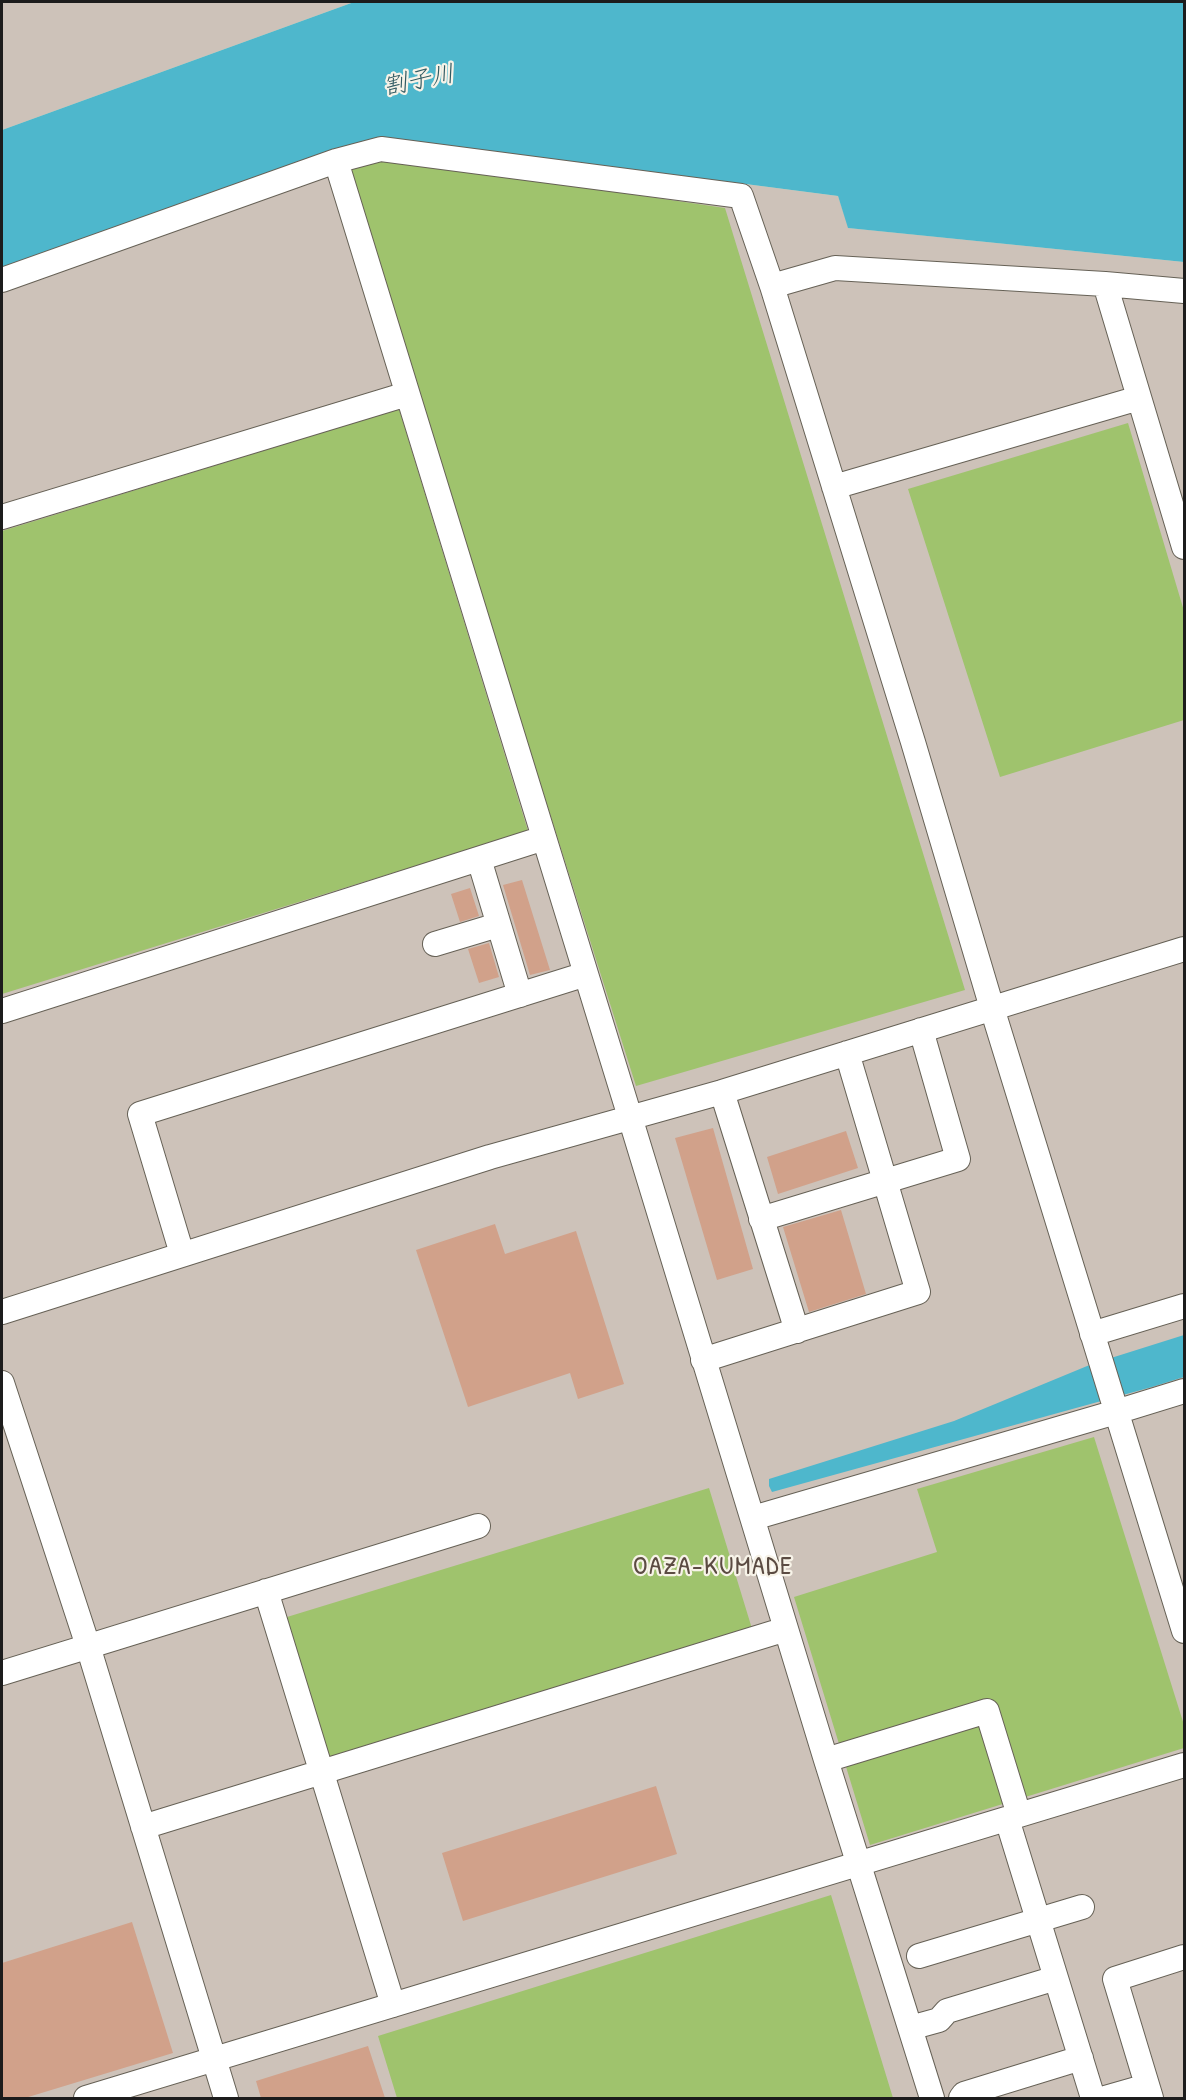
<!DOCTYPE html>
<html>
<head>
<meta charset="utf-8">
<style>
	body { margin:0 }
	#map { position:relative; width:1186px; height:2100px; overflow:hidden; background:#f0e1c2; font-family:"Patrick Hand",sans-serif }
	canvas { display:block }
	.frame { position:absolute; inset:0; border:3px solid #1c1c1c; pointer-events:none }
</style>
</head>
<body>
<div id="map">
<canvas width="1186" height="2100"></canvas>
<div class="frame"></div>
</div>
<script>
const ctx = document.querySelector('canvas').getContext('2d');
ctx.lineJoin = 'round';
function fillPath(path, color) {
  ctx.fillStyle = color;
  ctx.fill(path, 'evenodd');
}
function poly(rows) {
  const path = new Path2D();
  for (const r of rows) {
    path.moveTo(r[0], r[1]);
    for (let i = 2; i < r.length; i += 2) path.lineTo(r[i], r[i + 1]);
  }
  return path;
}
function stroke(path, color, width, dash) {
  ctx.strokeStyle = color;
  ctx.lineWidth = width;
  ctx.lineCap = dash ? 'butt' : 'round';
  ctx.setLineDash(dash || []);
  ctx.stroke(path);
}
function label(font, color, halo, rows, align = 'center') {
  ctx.font = font + ' "Patrick Hand","Klee One",sans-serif';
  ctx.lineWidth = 4.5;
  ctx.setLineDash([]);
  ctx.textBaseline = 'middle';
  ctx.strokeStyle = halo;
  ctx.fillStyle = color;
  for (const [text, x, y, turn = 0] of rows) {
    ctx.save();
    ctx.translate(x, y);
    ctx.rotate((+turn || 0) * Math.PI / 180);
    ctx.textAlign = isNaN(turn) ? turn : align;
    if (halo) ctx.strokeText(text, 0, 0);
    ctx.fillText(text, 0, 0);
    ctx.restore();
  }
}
const industrial = poly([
	[2,2,354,2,2,130],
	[383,137,838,196,849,228,1184,262,1184,2098,2,2098,2,267]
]);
const green = poly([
	[384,158,725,208,965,990,636,1086,346,168],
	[399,409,528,831,2,994,2,531],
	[1128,423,1184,611,1184,720,1000,777,908,489],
	[1094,1437,1184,1725,1184,1748,870,1845,794,1597,937,1552,917,1489],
	[709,1488,753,1632,330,1761,287,1617],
	[831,1895,893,2098,397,2098,378,2036]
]);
const water = poly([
	[354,2,1184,2,1184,262,848,228,838,196,383,137,2,267,2,130],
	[1184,1335,1184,1377,1152,1387,772,1492,769,1486,769,1479,954,1421,1092,1364]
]);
const building = poly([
	[522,880,550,970,530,975,503,885],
	[470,888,479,916,460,922,451,894],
	[489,943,499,977,479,983,468,949],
	[713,1128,753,1269,717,1280,675,1138],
	[846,1131,858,1168,778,1194,767,1157],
	[841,1210,866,1294,809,1312,783,1227],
	[495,1224,505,1254,576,1231,624,1384,578,1399,570,1373,468,1407,416,1250],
	[656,1786,677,1854,463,1921,442,1853],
	[132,1922,173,2053,25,2098,2,2098,2,1963],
	[368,2046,385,2098,261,2098,256,2081]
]);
const minor = poly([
	[336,161,630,1117,826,1760,932,2098],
	[2,280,336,161,381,149,741,196,772,286,913,742,992,1008,1184,1631],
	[1105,284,1184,547],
	[772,286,835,268,1105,284,1184,291],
	[834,487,1139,398],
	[2,517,407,394],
	[479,859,520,995],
	[435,944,498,925],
	[2,1011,544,838],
	[722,1092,797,1331],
	[761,1219,958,1159,921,1030],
	[182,1254,140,1114,586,974],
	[2,1312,490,1157,722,1092,1184,949],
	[1092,1334,1184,1306],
	[703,1360,918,1292,847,1053],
	[2,1383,88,1646,226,2098],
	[753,1518,1116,1412,1184,1391],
	[266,1591,393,2005],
	[2,1673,478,1526],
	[826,1760,987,1711,1019,1815],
	[1007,1819,1093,2098],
	[143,1827,786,1629],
	[919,1956,1082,1907],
	[910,2028,939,2020,947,2011,1056,1978],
	[86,2098,1184,1765],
	[961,2098,964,2094,1081,2058],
	[1105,2098,1147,2086],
	[1151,2098,1115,1979,1184,1957]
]);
const waterNames = [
	["割子川",419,81,-11]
];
const quarterNames = [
	["OAZA-KUMADE",713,1567]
];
fillPath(industrial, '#cdc2b9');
fillPath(green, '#9fc36d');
fillPath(water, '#4eb7cc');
fillPath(building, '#d1a18a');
stroke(minor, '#666156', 26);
stroke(minor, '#fff', 24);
label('italic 24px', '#305a62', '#f7f3e8', waterNames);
ctx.letterSpacing = '1.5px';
label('26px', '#5b4b42', '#f7f3e8', quarterNames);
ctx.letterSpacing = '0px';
</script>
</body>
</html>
